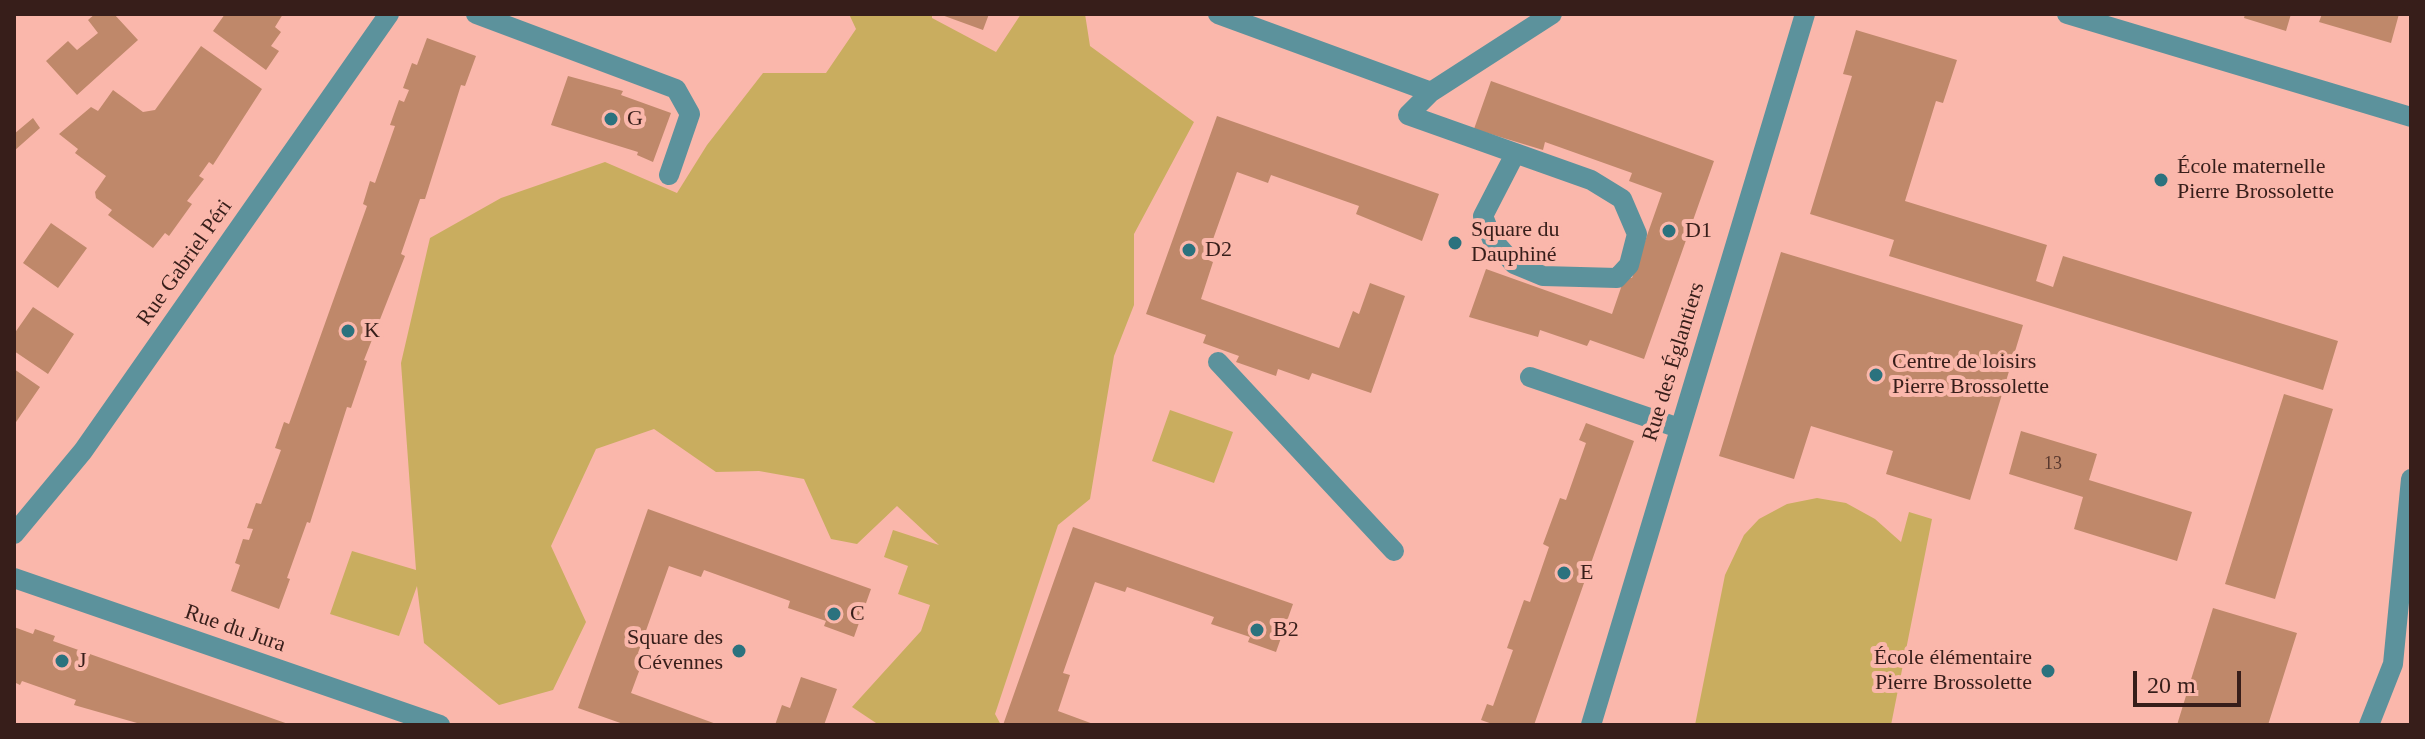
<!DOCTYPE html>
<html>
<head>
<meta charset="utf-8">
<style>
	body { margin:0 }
	#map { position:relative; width:2425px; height:739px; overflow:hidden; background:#fab7ab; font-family:Georgia,serif }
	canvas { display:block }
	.frame { position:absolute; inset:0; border:16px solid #371e1a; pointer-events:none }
	.scale { position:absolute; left:2133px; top:671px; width:108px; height:36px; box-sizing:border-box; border:4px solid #371e1a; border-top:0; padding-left:10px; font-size:24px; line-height:28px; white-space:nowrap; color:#371e1a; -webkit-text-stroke:6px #fab7ab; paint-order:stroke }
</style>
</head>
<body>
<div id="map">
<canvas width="2425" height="739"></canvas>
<div class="frame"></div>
<div class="scale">20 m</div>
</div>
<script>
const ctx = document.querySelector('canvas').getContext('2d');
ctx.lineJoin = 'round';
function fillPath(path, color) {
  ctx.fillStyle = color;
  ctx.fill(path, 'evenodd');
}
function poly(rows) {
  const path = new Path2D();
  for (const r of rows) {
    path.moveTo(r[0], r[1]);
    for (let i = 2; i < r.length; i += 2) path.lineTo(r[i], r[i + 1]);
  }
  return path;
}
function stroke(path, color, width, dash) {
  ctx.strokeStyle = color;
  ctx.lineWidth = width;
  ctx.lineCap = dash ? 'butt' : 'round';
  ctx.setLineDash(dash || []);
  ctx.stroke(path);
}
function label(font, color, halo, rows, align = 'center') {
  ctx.font = font + ' Georgia,serif';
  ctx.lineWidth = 8;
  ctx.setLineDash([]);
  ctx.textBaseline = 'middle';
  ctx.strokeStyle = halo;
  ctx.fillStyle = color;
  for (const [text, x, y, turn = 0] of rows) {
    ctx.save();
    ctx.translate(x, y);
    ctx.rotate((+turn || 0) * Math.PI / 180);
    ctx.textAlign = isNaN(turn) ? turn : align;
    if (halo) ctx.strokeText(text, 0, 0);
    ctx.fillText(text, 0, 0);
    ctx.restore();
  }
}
const green = poly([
	[849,14,932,14,932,18,996,52,1021,14,1085,14,1090,46,1194,122,1134,234,1134,305,1114,356,1090,499,1058,525,995,714,1001,725,879,725,852,707,921,631,930,605,898,594,908,566,884,557,893,530,939,545,897,506,857,544,831,539,804,479,759,471,716,472,654,429,596,449,551,546,586,622,553,690,499,705,424,643,417,586,399,636,330,614,352,551,416,570,401,363,430,238,501,198,605,162,677,193,707,145,763,73,826,73,856,29],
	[1170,410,1233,432,1214,483,1152,461],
	[1817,498,1846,503,1875,519,1901,542,1909,512,1932,519,1891,725,1695,725,1725,575,1744,535,1759,519,1787,504]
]);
const building = poly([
	[95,14,114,14,138,40,77,95,46,61,68,41,77,50,98,33,88,20],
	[225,14,283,14,275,27,281,32,271,46,279,51,266,70,213,31],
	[939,14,989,14,983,30],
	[2245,14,2291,14,2286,31,2244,18],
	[2322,14,2399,14,2391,43,2319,22],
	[1856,30,1957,60,1943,103,1936,101,1905,201,2047,245,2036,281,2053,287,2063,256,2338,341,2323,390,1889,256,1894,240,1810,214,1852,76,1843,74],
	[427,38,476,56,465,86,461,85,425,199,420,199,401,254,405,256,364,360,367,361,351,408,347,407,310,523,307,522,287,578,290,579,279,609,231,591,240,565,235,563,243,539,249,540,253,529,247,528,256,503,261,504,281,450,275,448,284,422,289,424,367,206,363,204,370,181,375,183,395,126,390,125,399,100,404,102,409,90,403,88,412,63,417,65],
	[201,46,262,89,213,165,209,162,199,176,204,179,187,201,192,204,169,236,165,233,153,248,108,215,112,210,96,198,95,192,106,176,75,153,78,149,59,134,91,107,98,111,113,90,143,112,155,110],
	[568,76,623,91,621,95,671,113,653,162,637,155,638,152,551,125],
	[1491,81,1714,161,1644,359,1590,340,1587,346,1540,330,1538,337,1469,317,1486,269,1612,314,1625,276,1632,278,1662,193,1629,181,1632,173,1545,142,1543,150,1474,129],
	[1217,116,1439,194,1422,241,1356,214,1359,206,1271,175,1268,183,1237,172,1206,259,1213,262,1201,299,1339,348,1353,311,1359,314,1370,283,1405,296,1371,393,1312,373,1309,380,1278,369,1276,376,1236,362,1239,356,1203,343,1206,335,1146,314],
	[33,118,40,128,14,151,14,134],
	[51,223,87,248,58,288,23,263],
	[1781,252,2023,325,1970,500,1886,474,1893,451,1811,426,1794,479,1719,456],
	[33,307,74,334,48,374,14,351,14,334],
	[14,369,40,387,14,425],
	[2284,394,2333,409,2275,599,2225,584],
	[1586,423,1634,441,1534,725,1495,725,1481,720,1487,704,1493,706,1513,650,1507,648,1524,600,1530,602,1549,547,1543,544,1560,498,1566,500,1586,443,1579,440],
	[2021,431,2097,454,2089,480,2192,512,2177,561,2074,529,2083,497,2009,474],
	[648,509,871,589,854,637,824,626,826,621,788,608,790,601,704,570,701,577,669,566,638,653,645,655,631,693,719,725,626,725,578,708],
	[1073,527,1293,604,1276,652,1248,642,1250,637,1211,624,1214,617,1127,587,1125,592,1095,582,1063,673,1070,675,1058,711,1096,725,1003,725],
	[2213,608,2297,633,2268,725,2177,725],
	[14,627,33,634,35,629,55,636,53,641,291,725,144,725,74,705,76,700,22,681,20,685,14,682],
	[801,677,837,689,824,725,775,725,782,705,790,708]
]);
const minor = poly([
	[476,14,676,89,690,114,669,175],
	[1218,14,1431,92,1552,14],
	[2067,14,2411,117],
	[1431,92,1408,115,1591,180,1622,199,1637,234,1629,265,1617,278,1543,276,1514,264,1492,239,1483,216,1515,154],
	[1218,362,1394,551],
	[1530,377,1679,428],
	[14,534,83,451,389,14],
	[14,578,440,725],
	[1591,725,1805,14],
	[2369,725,2393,664,2411,479]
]);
const markers = [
	[611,119,8,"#2b727e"],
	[2161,180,8,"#2b727e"],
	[1669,231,8,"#2b727e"],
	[1455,243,8,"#2b727e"],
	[1189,250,8,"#2b727e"],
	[348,331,8,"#2b727e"],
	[1876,375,8,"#2b727e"],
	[1564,573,8,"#2b727e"],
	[834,614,8,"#2b727e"],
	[1257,630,8,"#2b727e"],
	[739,651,8,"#2b727e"],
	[62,661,8,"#2b727e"],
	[2048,671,8,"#2b727e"]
];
const numberNames = [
	["13",2053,464]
];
const poiNames = [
	["G",627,119],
	["École maternelle",2177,167],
	["Pierre Brossolette",2177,192],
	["Square du",1471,230],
	["Dauphiné",1471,255],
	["D1",1685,231],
	["D2",1205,250],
	["K",364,331],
	["Centre de loisirs",1892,362],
	["Pierre Brossolette",1892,387],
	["E",1580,573],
	["C",850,614],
	["B2",1273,630],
	["Square des",723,638,"right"],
	["Cévennes",723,663,"right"],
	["École élémentaire",2032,658,"right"],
	["Pierre Brossolette",2032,683,"right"],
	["J",78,661]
];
const streetNames = [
	["Rue Gabriel Péri",185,263,-55],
	["Rue des Églantiers",1674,362,-73],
	["Rue du Jura",235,629,19]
];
fillPath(green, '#c9ad5f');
fillPath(building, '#bf886a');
stroke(minor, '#5c929c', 20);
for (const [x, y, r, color] of markers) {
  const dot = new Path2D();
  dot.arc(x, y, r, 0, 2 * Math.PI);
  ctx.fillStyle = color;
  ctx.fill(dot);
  stroke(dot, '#fab7ab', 3);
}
label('18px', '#59382e', null, numberNames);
label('22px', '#371e1a', '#fab7ab', poiNames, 'left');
label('22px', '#371e1a', '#fab7ab', streetNames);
</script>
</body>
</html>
